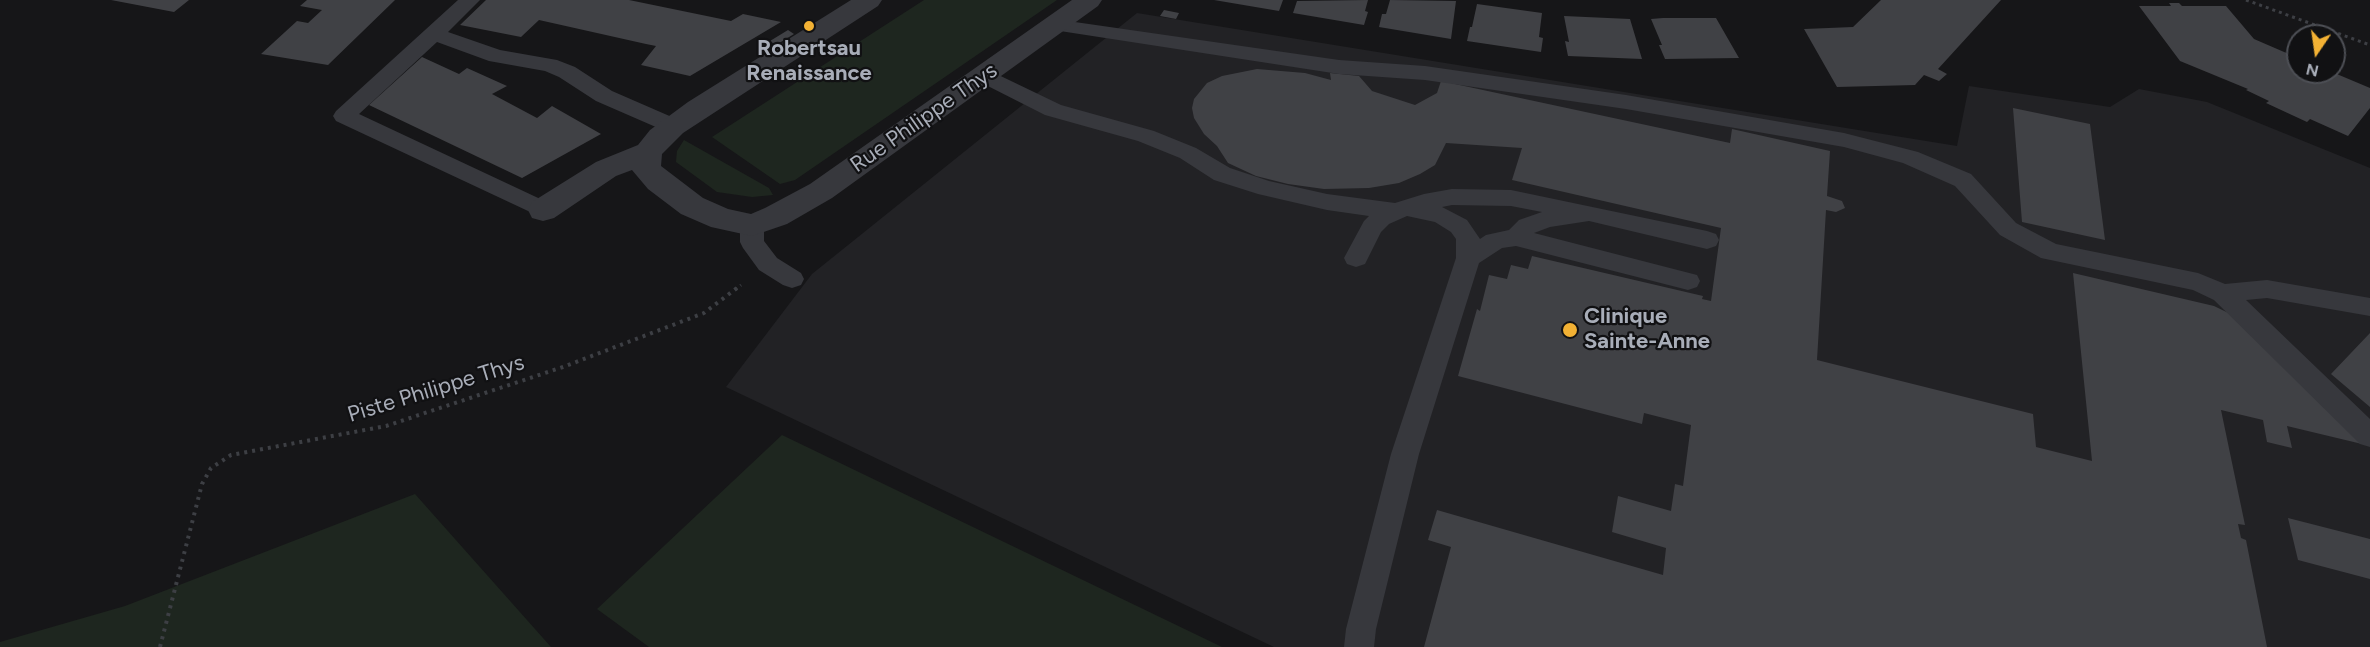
<!DOCTYPE html>
<html>
<head>
<meta charset="utf-8">
<style>
	body { margin:0 }
	#map { position:relative; width:2370px; height:647px; overflow:hidden; background:#161618; font-family:Figtree,sans-serif }
	canvas { display:block }
	.north { position:absolute; left:2286px; top:24px; width:60px; height:60px; box-sizing:border-box; background:#111113; border:2px solid #4d4f55; border-radius:50%; rotate:193deg; font-size:16px; font-weight:700; line-height:24px; text-align:center; color:#a8adb8 }
	.north::after { content:''; display:block; margin:auto; width:21px; height:27px; background:#f2b134; clip-path:polygon(50% 0,100% 100%,50% 72%,0 100%) }
</style>
</head>
<body>
<div id="map">
<canvas width="2370" height="647"></canvas>
<div class="north">N</div>
</div>
<script>
const ctx = document.querySelector('canvas').getContext('2d');
ctx.lineJoin = 'round';
function fillPath(path, color) {
  ctx.fillStyle = color;
  ctx.fill(path, 'evenodd');
}
function poly(rows) {
  const path = new Path2D();
  for (const r of rows) {
    path.moveTo(r[0], r[1]);
    for (let i = 2; i < r.length; i += 2) path.lineTo(r[i], r[i + 1]);
  }
  return path;
}
function stroke(path, color, width, dash) {
  ctx.strokeStyle = color;
  ctx.lineWidth = width;
  ctx.lineCap = dash ? 'butt' : 'round';
  ctx.setLineDash(dash || []);
  ctx.stroke(path);
}
function label(font, color, halo, rows, align = 'center') {
  ctx.font = font + ' Figtree,sans-serif';
  ctx.lineWidth = 4.5;
  ctx.setLineDash([]);
  ctx.textBaseline = 'middle';
  ctx.strokeStyle = halo;
  ctx.fillStyle = color;
  for (const [text, x, y, turn = 0] of rows) {
    ctx.save();
    ctx.translate(x, y);
    ctx.rotate((+turn || 0) * Math.PI / 180);
    ctx.textAlign = isNaN(turn) ? turn : align;
    if (halo) ctx.strokeText(text, 0, 0);
    ctx.fillText(text, 0, 0);
    ctx.restore();
  }
}
const built = poly([
	[1137,13,1957,146,1969,86,2110,107,2139,89,2207,102,2370,168,2370,647,1274,647,726,387,812,274]
]);
const green = poly([
	[924,0,1057,0,795,180,780,184,712,137],
	[684,140,769,188,773,195,752,197,717,192,676,162,677,151],
	[782,435,1222,647,649,647,597,609],
	[415,494,551,647,0,647,0,642,125,606]
]);
const building = poly([
	[111,0,189,0,174,12],
	[307,0,395,0,328,65,261,54,297,21,308,23,322,10,300,6],
	[486,0,629,0,731,21,743,14,781,22,690,76,641,65,656,46,646,44,539,20,521,37,460,25],
	[1214,0,1283,0,1279,11],
	[1368,0,1365,11,1368,12,1364,25,1293,13,1297,1],
	[1390,0,1456,1,1451,39,1379,27,1382,14,1386,14],
	[1881,0,2001,0,1938,69,1947,74,1939,81,1924,75,1915,85,1837,87,1804,29,1853,27],
	[2169,3,2179,3,2182,6,2226,6,2254,39,2298,58,2298,72,2332,72,2370,88,2370,108,2348,136,2310,119,2307,122,2266,103,2269,101,2246,90,2248,89,2180,61,2139,6,2171,6],
	[1477,4,1542,13,1539,37,1543,38,1541,52,1467,41,1470,27,1472,27],
	[1164,10,1179,13,1176,19,1160,16],
	[1564,16,1630,19,1642,59,1568,56,1565,41,1569,42],
	[1663,18,1716,18,1739,58,1665,59,1659,45,1662,45,1651,19],
	[788,30,794,34,776,45,770,41],
	[422,57,459,74,467,68,507,86,492,94,537,118,552,106,601,134,522,178,369,105],
	[1257,69,1305,73,1331,80,1330,73,1359,76,1372,91,1415,105,1437,93,1441,81,1730,143,1732,129,1830,151,1827,196,1842,201,1845,208,1836,212,1826,210,1817,360,2033,414,2036,447,2092,461,2073,273,2214,306,2245,321,2362,444,2287,426,2292,448,2267,442,2263,420,2221,410,2245,525,2238,524,2241,538,2246,540,2267,647,1424,647,1451,547,1428,540,1437,510,1663,575,1666,548,1612,532,1618,496,1671,511,1675,484,1683,486,1691,425,1644,413,1642,424,1458,376,1477,309,1480,311,1489,275,1507,279,1511,265,1528,269,1532,256,1703,296,1702,299,1711,301,1721,228,1512,180,1522,148,1446,143,1435,165,1420,174,1399,183,1369,188,1324,189,1288,184,1256,176,1228,163,1217,146,1204,134,1194,118,1192,108,1194,99,1207,83,1222,76],
	[2013,108,2090,124,2105,240,2022,222],
	[2370,333,2370,407,2331,374],
	[2288,518,2370,539,2370,579,2298,560]
]);
const pathFar1 = poly([
	[2246,0,2370,45],
	[735,290,741,285]
]);
const path = poly([
	[160,647,202,484,211,468,231,455,386,426,563,367,704,313,737,288]
]);
const lane = poly([
	[458,0,480,0,448,32,500,50,557,60,575,67,612,91,681,121,684,126,681,131,673,133,665,131,596,101,559,77,545,71,489,61,437,42,359,114,551,204,555,210,551,216,543,218,336,121,333,116,336,111,458,0],
	[1054,19,1339,60,1425,66,1626,95,1844,133,1918,152,1971,174,2016,223,2056,244,2198,273,2225,284,2267,280,2370,298,2370,316,2267,298,2246,300,2370,419,2370,447,2360,444,2214,300,2193,290,2041,258,2000,235,1955,186,1903,163,1844,147,1626,109,1425,80,1339,74,1047,29,1044,25,1047,21,1054,19],
	[984,68,1061,105,1154,131,1196,148,1230,168,1269,181,1327,194,1395,203,1424,194,1452,189,1511,190,1707,231,1716,234,1719,240,1716,246,1707,249,1589,221,1550,227,1534,233,1697,275,1700,281,1697,287,1688,290,1516,246,1502,248,1479,263,1419,454,1376,629,1374,647,1344,647,1346,629,1391,454,1456,258,1456,239,1451,232,1435,222,1407,216,1389,224,1381,232,1365,264,1356,267,1347,264,1344,258,1364,221,1369,216,1327,210,1258,194,1214,180,1180,158,1138,141,1045,115,976,80,973,75,976,70,984,68],
	[1452,205,1511,206,1542,212,1519,220,1509,230,1486,235,1480,239,1467,220,1442,207,1452,205],
	[752,217,760,219,764,225,764,241,777,258,801,273,804,279,801,285,792,288,783,285,759,270,743,248,740,242,740,225,744,219,752,217]
]);
const street = poly([
	[851,0,882,0,878,6,683,133,662,154,661,166,703,198,728,209,751,214,765,208,810,184,1072,0,1102,0,1098,6,832,198,787,224,752,236,711,227,681,214,648,189,632,170,616,176,554,218,543,221,532,218,528,210,532,202,596,162,638,145,650,130,688,102,851,0]
]);
const markers = [
	[809,26,6,"#f2b134"],
	[1570,330,8,"#f2b134"]
];
const poiNames = [
	["Robertsau",809,49],
	["Renaissance",809,74],
	["Clinique",1584,317,"left"],
	["Sainte-Anne",1584,342,"left"]
];
const streetNames = [
	["Rue Philippe Thys",924,118,-35],
	["Piste Philippe Thys",436,389,-17]
];
fillPath(built, '#222225');
fillPath(green, '#1e261f');
fillPath(building, '#404145');
stroke(pathFar1, '#3d3f44', 3, [3, 4]);
stroke(path, '#3d3f44', 4, [3, 5]);
fillPath(lane, '#37383d');
fillPath(street, '#37383d');
for (const [x, y, r, color] of markers) {
  const dot = new Path2D();
  dot.arc(x, y, r, 0, 2 * Math.PI);
  ctx.fillStyle = color;
  ctx.fill(dot);
  stroke(dot, '#111113', 2);
}
label('bold 22px', '#a8adb8', '#111113', poiNames);
label('22px', '#a8adb8', '#111113', streetNames);
</script>
</body>
</html>
